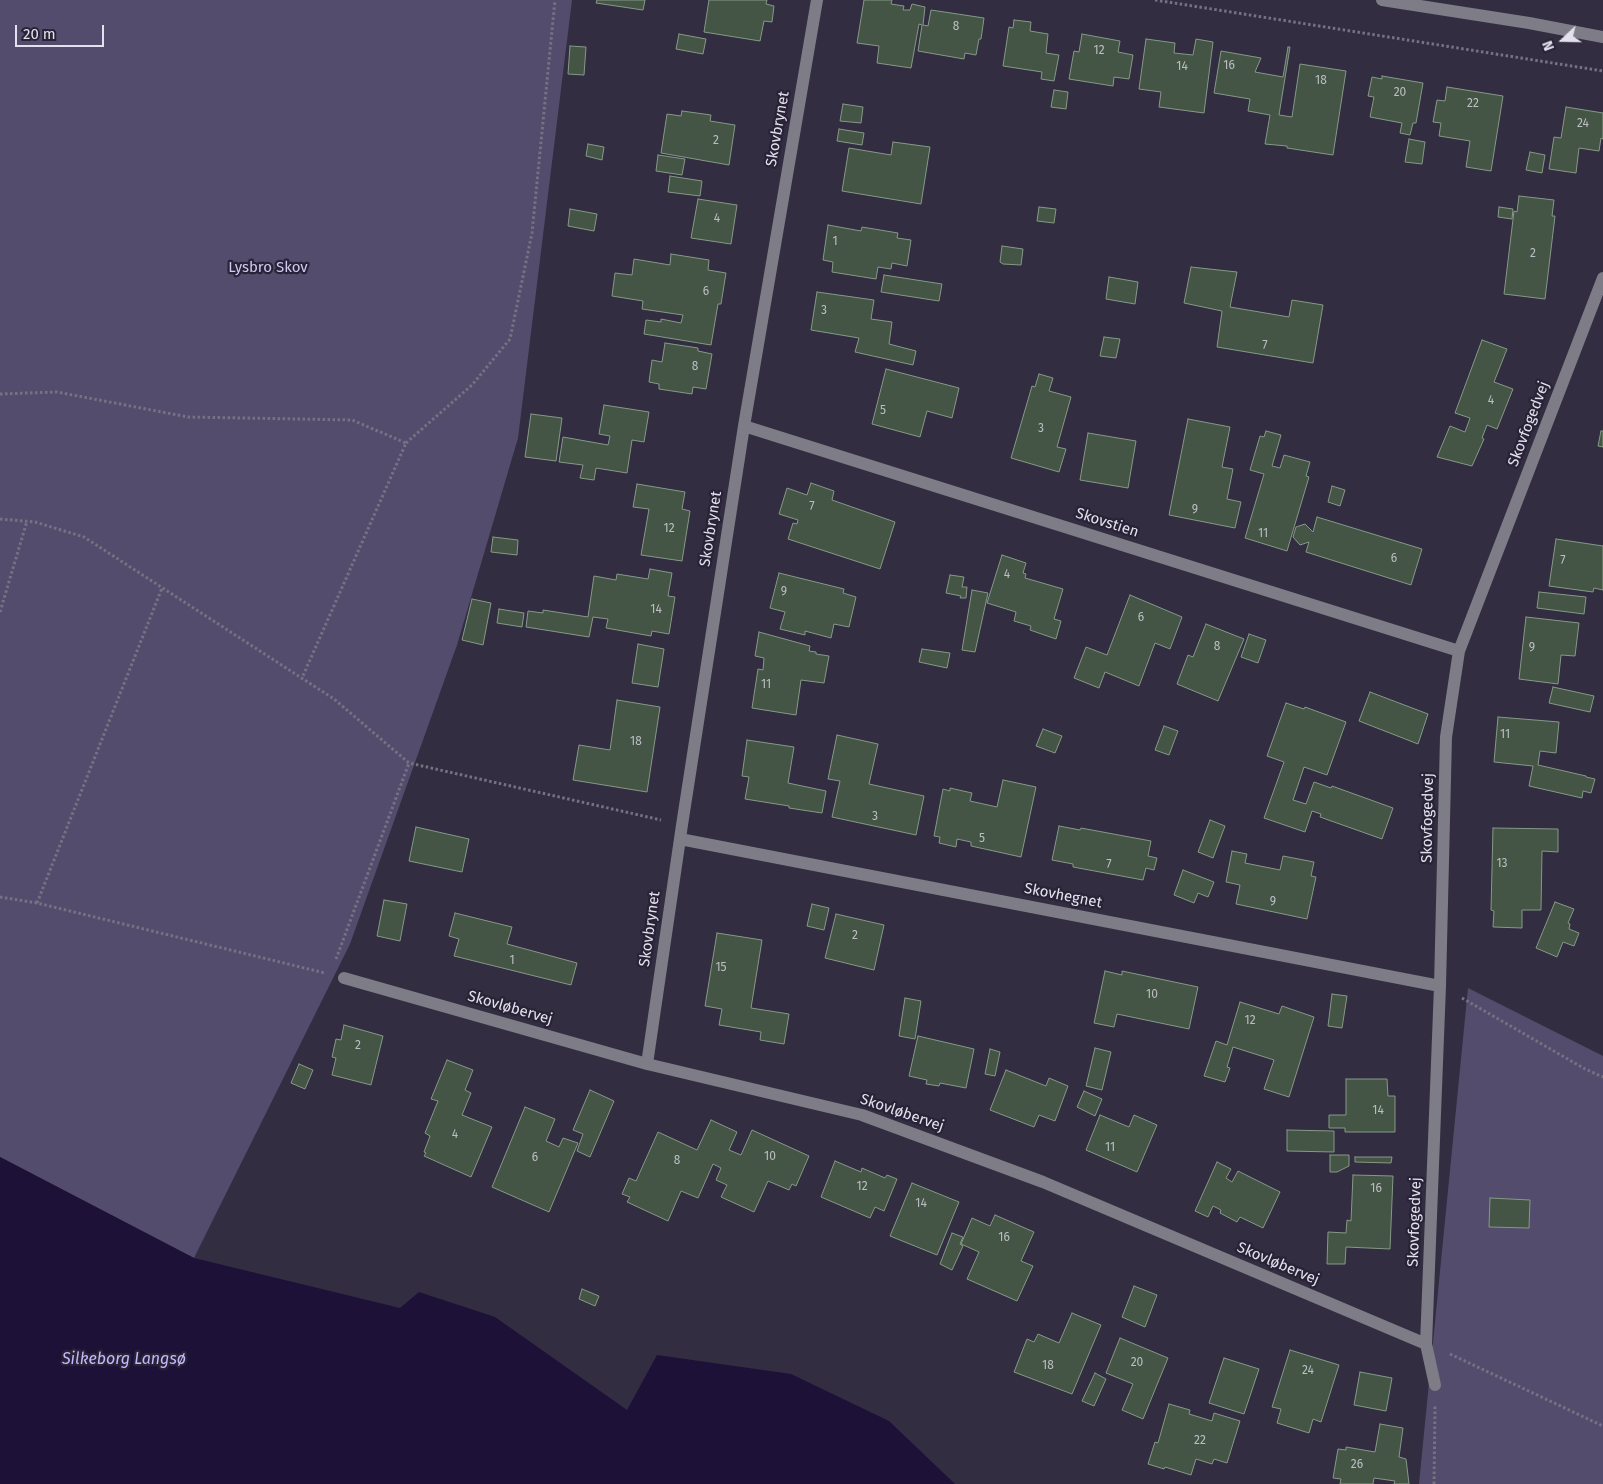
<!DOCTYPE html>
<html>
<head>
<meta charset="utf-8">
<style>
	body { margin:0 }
	#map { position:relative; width:1603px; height:1484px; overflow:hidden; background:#322d41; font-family:"Fira Sans",sans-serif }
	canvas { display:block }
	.north { position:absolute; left:1538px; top:15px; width:50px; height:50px; -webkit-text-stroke:4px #282336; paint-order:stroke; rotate:249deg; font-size:14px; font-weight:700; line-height:20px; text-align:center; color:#e4e1ee }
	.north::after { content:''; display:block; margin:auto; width:18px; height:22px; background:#e4e1ee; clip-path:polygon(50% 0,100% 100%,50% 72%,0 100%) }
	.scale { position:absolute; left:15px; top:25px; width:89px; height:22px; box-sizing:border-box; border:2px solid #e4e1ee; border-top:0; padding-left:6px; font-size:15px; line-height:18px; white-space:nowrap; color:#e4e1ee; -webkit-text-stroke:4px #282336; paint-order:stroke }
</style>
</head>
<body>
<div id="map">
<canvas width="1603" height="1484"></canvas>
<div class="north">N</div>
<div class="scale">20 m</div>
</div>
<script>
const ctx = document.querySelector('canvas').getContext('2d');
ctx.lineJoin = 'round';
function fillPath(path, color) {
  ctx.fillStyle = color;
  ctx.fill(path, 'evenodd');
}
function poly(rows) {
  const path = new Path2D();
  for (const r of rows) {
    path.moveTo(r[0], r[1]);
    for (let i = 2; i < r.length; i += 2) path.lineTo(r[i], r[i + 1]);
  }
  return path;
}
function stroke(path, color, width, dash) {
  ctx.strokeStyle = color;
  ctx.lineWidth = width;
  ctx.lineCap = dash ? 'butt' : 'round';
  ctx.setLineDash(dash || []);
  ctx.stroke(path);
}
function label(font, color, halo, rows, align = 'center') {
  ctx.font = font + ' "Fira Sans",sans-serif';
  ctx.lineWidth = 4.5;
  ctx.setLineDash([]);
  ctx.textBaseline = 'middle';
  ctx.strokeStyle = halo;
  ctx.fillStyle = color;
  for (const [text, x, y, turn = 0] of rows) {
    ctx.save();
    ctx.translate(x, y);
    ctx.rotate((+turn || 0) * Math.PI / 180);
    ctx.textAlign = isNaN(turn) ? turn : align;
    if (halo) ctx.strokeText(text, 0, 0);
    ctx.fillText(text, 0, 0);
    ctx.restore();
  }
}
const green = poly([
	[0,0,572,0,518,438,457,645,350,944,194,1258,0,1157],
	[1468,988,1603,1056,1603,1484,1419,1484]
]);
const water = poly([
	[0,1157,194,1258,400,1308,419,1292,495,1317,627,1410,657,1355,791,1374,889,1421,955,1484,0,1484]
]);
const building = poly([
	[597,0,645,0,643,10,596,3,597,0],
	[709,0,767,0,766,4,774,6,772,22,764,21,760,41,704,32,709,0],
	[864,0,892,0,891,4,904,6,903,10,910,10,912,4,925,7,923,25,928,26,931,10,984,18,981,39,979,39,976,55,965,53,964,59,918,51,922,25,919,24,911,68,877,63,879,46,857,43,864,0],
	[1014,20,1031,22,1030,31,1048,34,1046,53,1059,55,1054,81,1041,79,1042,72,1003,66,1009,27,1013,28,1014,20],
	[679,34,706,39,703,54,676,49,679,34],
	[1082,34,1120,41,1118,52,1133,55,1129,79,1114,77,1113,86,1069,79,1074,51,1079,52,1082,34],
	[1146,39,1175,43,1174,53,1193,55,1196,39,1213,42,1204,113,1159,107,1161,92,1139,89,1146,39],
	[570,46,586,47,584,75,568,74,570,46],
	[1288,47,1290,47,1279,115,1292,117,1300,64,1346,71,1333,155,1287,148,1287,146,1265,144,1270,115,1248,111,1250,99,1214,93,1221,51,1261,58,1255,72,1283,77,1288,47],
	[1382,76,1423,83,1416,123,1413,123,1410,135,1400,133,1402,123,1370,117,1374,97,1368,96,1372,77,1382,79,1382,76],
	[1447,87,1503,96,1491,171,1466,167,1470,141,1439,136,1441,123,1433,122,1437,100,1445,101,1447,87],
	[1054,90,1068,92,1066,109,1051,107,1054,90],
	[843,104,863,107,861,123,840,121,843,104],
	[1566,107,1603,113,1603,139,1601,138,1599,151,1579,148,1576,173,1549,169,1554,137,1561,138,1566,107],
	[682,111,711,115,710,121,735,125,729,165,661,153,667,114,681,116,682,111],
	[839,129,864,133,862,145,837,141,839,129],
	[1409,139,1425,142,1422,164,1405,162,1409,139],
	[893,142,930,147,921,204,842,191,849,148,891,155,893,142],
	[588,144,604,147,602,160,586,156,588,144],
	[1530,152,1545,155,1542,173,1526,170,1530,152],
	[658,155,685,159,682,175,656,171,658,155],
	[670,176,702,181,700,196,668,192,670,176],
	[1519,196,1554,200,1552,216,1555,216,1545,299,1504,294,1514,211,1517,212,1519,196],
	[698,199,737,205,731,244,691,238,698,199],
	[1039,207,1056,209,1054,223,1037,221,1039,207],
	[1499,207,1513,209,1512,219,1498,217,1499,207],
	[570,209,597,214,594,231,568,226,570,209],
	[828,225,861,231,862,227,898,233,897,238,911,240,907,266,892,263,891,269,878,267,876,279,832,272,833,262,823,260,828,225],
	[1002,246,1023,249,1021,265,1003,264,1000,262,1002,246],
	[671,254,709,260,708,270,726,273,721,304,718,304,711,345,644,334,646,320,661,322,661,319,681,323,683,315,642,309,643,301,612,296,615,273,632,275,634,259,670,265,671,254],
	[1191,267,1237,272,1230,307,1289,317,1292,300,1323,305,1313,363,1217,347,1222,311,1184,303,1191,267],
	[884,275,942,284,939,301,881,292,884,275],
	[1109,277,1138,282,1135,304,1106,299,1109,277],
	[817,292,874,300,871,319,892,322,889,344,916,351,913,365,855,352,859,338,811,330,817,292],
	[1104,337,1120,339,1116,358,1100,356,1104,337],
	[1482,340,1507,349,1494,382,1513,389,1497,429,1487,425,1482,438,1484,439,1472,466,1437,457,1450,426,1465,432,1470,418,1455,413,1482,340],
	[665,343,698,348,698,351,712,354,706,389,693,387,692,394,659,389,659,384,649,382,652,360,662,362,665,343],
	[886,369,959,388,952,418,927,411,920,437,872,424,886,369],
	[1039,374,1053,378,1049,391,1071,397,1057,447,1066,449,1059,472,1011,458,1032,386,1035,387,1039,374],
	[604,405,649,412,644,442,632,440,627,473,596,468,594,480,580,478,583,465,559,462,563,437,608,445,610,436,599,434,604,405],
	[531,414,562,418,556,461,525,457,531,414],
	[1188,419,1230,427,1222,467,1233,469,1227,499,1241,502,1235,528,1169,515,1188,419],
	[1266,431,1281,435,1272,466,1280,468,1284,455,1310,462,1306,476,1309,477,1287,551,1245,538,1264,474,1250,470,1260,436,1264,437,1266,431],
	[1601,431,1603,431,1603,447,1598,446,1601,431],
	[1088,433,1136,441,1128,488,1080,480,1088,433],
	[811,483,834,491,832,500,895,522,880,569,788,539,793,523,797,524,798,520,779,514,787,488,807,495,811,483],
	[637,484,685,492,682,509,690,511,682,561,641,555,649,509,633,507,637,484],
	[1332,486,1345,490,1340,506,1328,502,1332,486],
	[1317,517,1422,549,1411,585,1306,552,1309,542,1300,545,1293,537,1296,527,1305,524,1313,532,1317,517],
	[493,537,518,540,517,555,491,552,493,537],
	[1556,539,1603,546,1603,590,1594,588,1593,592,1549,586,1556,539],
	[1002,555,1026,563,1023,573,1026,574,1025,578,1063,589,1054,619,1061,621,1056,639,1030,630,1031,626,1014,621,1016,612,987,603,1002,555],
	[650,569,672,573,668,596,675,597,669,634,652,631,651,636,606,628,608,619,593,617,589,637,526,627,528,611,543,613,543,610,588,617,594,576,616,580,617,574,648,579,650,569],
	[779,573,844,589,843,593,856,597,849,627,834,624,831,638,805,631,805,635,780,629,785,612,770,608,779,573],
	[950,575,964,577,962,587,967,587,966,598,960,598,961,596,946,593,950,575],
	[972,590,988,593,975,652,962,650,972,590],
	[1539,592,1586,597,1584,614,1537,608,1539,592],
	[1130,595,1182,617,1170,649,1155,643,1139,686,1105,672,1099,688,1074,678,1086,647,1107,655,1130,595],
	[472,599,491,603,483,645,462,640,472,599],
	[499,609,524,613,522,627,497,623,499,609],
	[1526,617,1579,623,1575,656,1561,655,1558,684,1519,679,1526,617],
	[1206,624,1244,639,1218,701,1177,684,1188,655,1193,657,1206,624],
	[759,632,810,646,809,651,816,652,816,654,829,656,824,683,801,680,796,715,752,708,758,669,763,670,764,658,755,656,759,632],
	[1249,634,1266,640,1258,663,1241,657,1249,634],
	[638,644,664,649,658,687,632,683,638,644],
	[922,649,950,653,947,668,919,662,922,649],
	[1553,687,1594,696,1590,712,1549,703,1553,687],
	[1370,692,1428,714,1418,744,1359,721,1370,692],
	[617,700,660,707,647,792,573,780,579,745,610,750,617,700],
	[1286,703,1304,709,1305,707,1346,722,1327,775,1304,767,1293,800,1306,804,1314,782,1331,788,1332,786,1393,808,1382,839,1320,817,1321,814,1312,811,1305,832,1264,818,1284,762,1267,756,1286,703],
	[1498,717,1559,722,1556,753,1540,751,1538,765,1586,776,1586,777,1595,779,1591,793,1583,791,1582,798,1529,786,1533,766,1494,762,1498,717],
	[1164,726,1178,731,1169,755,1155,750,1164,726],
	[1043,729,1062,736,1055,753,1036,746,1043,729],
	[837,735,878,744,869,784,924,796,916,835,832,817,840,781,828,779,837,735],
	[747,740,794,747,788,783,826,791,822,813,789,808,789,806,745,799,749,777,742,776,747,740],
	[1003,780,1036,787,1021,857,971,846,971,842,957,839,956,847,939,843,940,837,934,836,943,789,950,791,950,788,972,793,970,801,997,807,1003,780],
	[1210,820,1225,826,1213,858,1198,852,1210,820],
	[1059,826,1080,830,1081,828,1151,841,1148,856,1157,858,1154,870,1146,868,1143,880,1073,867,1073,864,1052,860,1059,826],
	[416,827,469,839,462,872,409,861,416,827],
	[1493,828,1558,829,1558,852,1542,851,1541,910,1522,910,1522,928,1493,927,1494,911,1491,910,1493,828],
	[1232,851,1247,854,1245,863,1280,870,1283,856,1314,862,1311,876,1316,877,1307,919,1236,904,1240,885,1226,882,1232,851],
	[1183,870,1214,882,1208,897,1198,893,1194,903,1174,895,1183,870],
	[384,900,407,904,400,941,377,936,384,900],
	[1555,902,1574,909,1568,923,1570,924,1569,929,1579,933,1574,946,1563,942,1557,957,1536,948,1555,902],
	[812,904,829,908,824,930,807,926,812,904],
	[455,913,512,927,507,944,577,963,571,985,454,956,459,939,449,936,455,913],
	[836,914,884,925,874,970,825,958,836,914],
	[717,933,762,940,751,1008,789,1014,784,1044,760,1040,761,1032,719,1025,722,1009,705,1006,717,933],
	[1105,971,1122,975,1122,971,1198,987,1189,1029,1117,1014,1114,1027,1094,1023,1105,971],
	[1332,994,1347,996,1342,1028,1328,1026,1332,994],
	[905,998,921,1001,915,1039,899,1036,905,998],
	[1240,1002,1279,1014,1282,1006,1314,1017,1289,1097,1264,1089,1274,1060,1233,1047,1227,1067,1230,1068,1225,1082,1204,1076,1216,1041,1227,1045,1240,1002],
	[344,1025,383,1036,371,1085,332,1075,336,1058,332,1057,336,1039,341,1040,344,1025],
	[918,1036,974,1049,966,1088,940,1083,939,1086,926,1084,927,1080,909,1076,918,1036],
	[1095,1048,1111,1052,1102,1090,1086,1086,1095,1048],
	[990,1049,1000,1052,995,1076,985,1074,990,1049],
	[447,1060,473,1070,465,1090,471,1093,462,1115,492,1127,471,1177,424,1156,426,1153,424,1152,430,1136,425,1133,438,1101,431,1099,447,1060],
	[299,1064,313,1070,305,1089,291,1083,299,1064],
	[1006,1070,1046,1086,1049,1078,1068,1086,1055,1121,1039,1115,1034,1127,990,1110,1006,1070],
	[1346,1079,1387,1079,1388,1096,1395,1096,1395,1132,1345,1132,1345,1128,1329,1128,1329,1115,1346,1115,1346,1079],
	[590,1090,614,1101,590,1157,577,1151,583,1134,573,1130,590,1090],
	[1084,1091,1102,1099,1095,1116,1077,1107,1084,1091],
	[525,1107,555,1119,546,1141,559,1147,563,1138,578,1143,549,1212,492,1187,525,1107],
	[1100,1115,1129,1127,1134,1115,1157,1125,1137,1172,1086,1150,1100,1115],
	[711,1120,737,1132,729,1150,741,1155,752,1130,809,1156,796,1186,792,1184,789,1190,768,1181,754,1212,721,1197,727,1185,716,1180,721,1168,713,1164,698,1198,681,1191,668,1221,627,1202,630,1197,622,1194,629,1178,636,1181,658,1132,697,1150,711,1120],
	[1287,1130,1334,1131,1334,1152,1287,1151,1287,1130],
	[1330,1155,1349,1155,1349,1166,1337,1172,1330,1172,1330,1155],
	[1355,1157,1392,1157,1391,1163,1355,1162,1355,1157],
	[835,1161,861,1172,862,1168,885,1178,887,1175,897,1179,884,1211,875,1207,870,1218,821,1197,835,1161],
	[1217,1162,1231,1169,1226,1178,1232,1182,1238,1171,1280,1192,1263,1228,1240,1217,1237,1222,1220,1213,1221,1210,1213,1206,1208,1217,1195,1211,1217,1162],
	[1353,1175,1393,1176,1390,1249,1346,1247,1345,1264,1327,1264,1328,1232,1346,1233,1347,1220,1351,1221,1353,1175],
	[912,1183,959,1202,937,1255,890,1236,912,1183],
	[1490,1198,1530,1200,1529,1228,1489,1227,1490,1198],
	[995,1215,1034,1232,1021,1261,1033,1266,1017,1301,967,1279,979,1252,961,1244,972,1218,990,1226,995,1215],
	[952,1233,963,1237,960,1244,963,1246,952,1270,940,1264,952,1233],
	[1134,1286,1157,1295,1145,1327,1122,1317,1134,1286],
	[582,1289,599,1296,595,1306,579,1299,582,1289],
	[1072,1313,1101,1325,1072,1394,1014,1372,1027,1339,1034,1342,1038,1334,1059,1343,1072,1313],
	[1120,1338,1168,1358,1143,1419,1122,1410,1133,1384,1106,1373,1120,1338],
	[1290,1350,1339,1365,1321,1422,1313,1419,1309,1433,1277,1423,1281,1409,1272,1407,1290,1350],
	[1224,1358,1259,1369,1244,1414,1209,1403,1224,1358],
	[1360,1372,1392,1378,1386,1411,1354,1405,1360,1372],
	[1095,1373,1106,1379,1094,1406,1082,1401,1095,1373],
	[1169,1404,1190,1410,1189,1414,1212,1421,1214,1413,1240,1421,1227,1463,1214,1459,1212,1464,1196,1459,1191,1475,1165,1467,1164,1469,1148,1464,1155,1442,1158,1443,1169,1404],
	[1380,1424,1403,1428,1399,1457,1406,1459,1409,1484,1394,1484,1395,1481,1374,1478,1373,1484,1340,1484,1341,1479,1333,1478,1338,1449,1346,1450,1346,1447,1375,1452,1380,1424]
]);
const path = poly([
	[1155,0,1603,71],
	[0,394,57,392,188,417,352,420,406,443,302,678],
	[406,443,472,385,510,339,532,233,555,0],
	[0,519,35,522,84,537,334,699,409,763,661,820],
	[0,612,27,521],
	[0,897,37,903,325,973],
	[37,903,162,588],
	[336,959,409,763],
	[1462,998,1585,1069,1603,1077],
	[1450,1354,1603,1426],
	[1434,1484,1435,1405]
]);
const minor = poly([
	[1382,0,1529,23,1603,37],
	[744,426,1459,651],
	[680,839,1440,986],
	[344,978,647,1064,862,1115,1043,1182,1426,1344],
	[647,1064,682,825,744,426,817,0],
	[1435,1385,1426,1344,1440,986,1446,737,1459,651,1603,278]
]);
const numberNames = [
	["8",956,27],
	["12",1099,51],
	["16",1229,66],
	["14",1182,67],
	["18",1321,81],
	["20",1400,93],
	["22",1473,104],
	["24",1583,124],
	["2",716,141],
	["4",717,219],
	["1",835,242],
	["2",1533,254],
	["6",706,292],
	["3",824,311],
	["7",1265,346],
	["8",695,367],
	["4",1491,401],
	["5",883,411],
	["3",1041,429],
	["7",812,507],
	["9",1195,510],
	["12",669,529],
	["11",1263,534],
	["6",1394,559],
	["7",1563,561],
	["4",1007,575],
	["9",784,592],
	["14",656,610],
	["6",1141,618],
	["8",1217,647],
	["9",1532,648],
	["11",766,685],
	["11",1505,735],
	["18",636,742],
	["3",875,817],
	["5",982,839],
	["13",1502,864],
	["7",1109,865],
	["9",1273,902],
	["2",855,936],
	["1",512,961],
	["15",721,968],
	["10",1152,995],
	["12",1250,1021],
	["2",358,1046],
	["14",1378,1111],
	["4",455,1135],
	["11",1110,1148],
	["10",770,1157],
	["6",535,1158],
	["8",677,1161],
	["12",862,1187],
	["16",1376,1189],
	["14",921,1204],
	["16",1004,1238],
	["20",1137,1363],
	["18",1048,1366],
	["24",1308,1371],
	["22",1200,1441],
	["26",1357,1465]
];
const streetNames = [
	["Skovbrynet",778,129,-80],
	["Skovfogedvej",1529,424,-69],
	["Skovstien",1107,523,18],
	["Skovbrynet",711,529,-81],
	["Skovfogedvej",1428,818,-89],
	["Skovhegnet",1063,896,11],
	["Skovbrynet",650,929,-82],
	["Skovløbervej",510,1008,16],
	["Skovløbervej",902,1113,19],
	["Skovfogedvej",1415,1222,-88],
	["Skovløbervej",1278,1264,23]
];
const parkNames = [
	["Lysbro Skov",268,268]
];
const waterNames = [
	["Silkeborg Langsø",124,1360]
];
fillPath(green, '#544c6d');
fillPath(water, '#1e1138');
fillPath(building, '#445545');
stroke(building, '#869987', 1);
stroke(path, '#767283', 3, [2.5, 2.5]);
stroke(minor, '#7e7c86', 12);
label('12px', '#bcbec4', null, numberNames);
label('15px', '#e4e1ee', '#282336', streetNames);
label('15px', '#d2c8f4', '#282336', parkNames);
label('italic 16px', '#c8b7ff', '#282336', waterNames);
</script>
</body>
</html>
